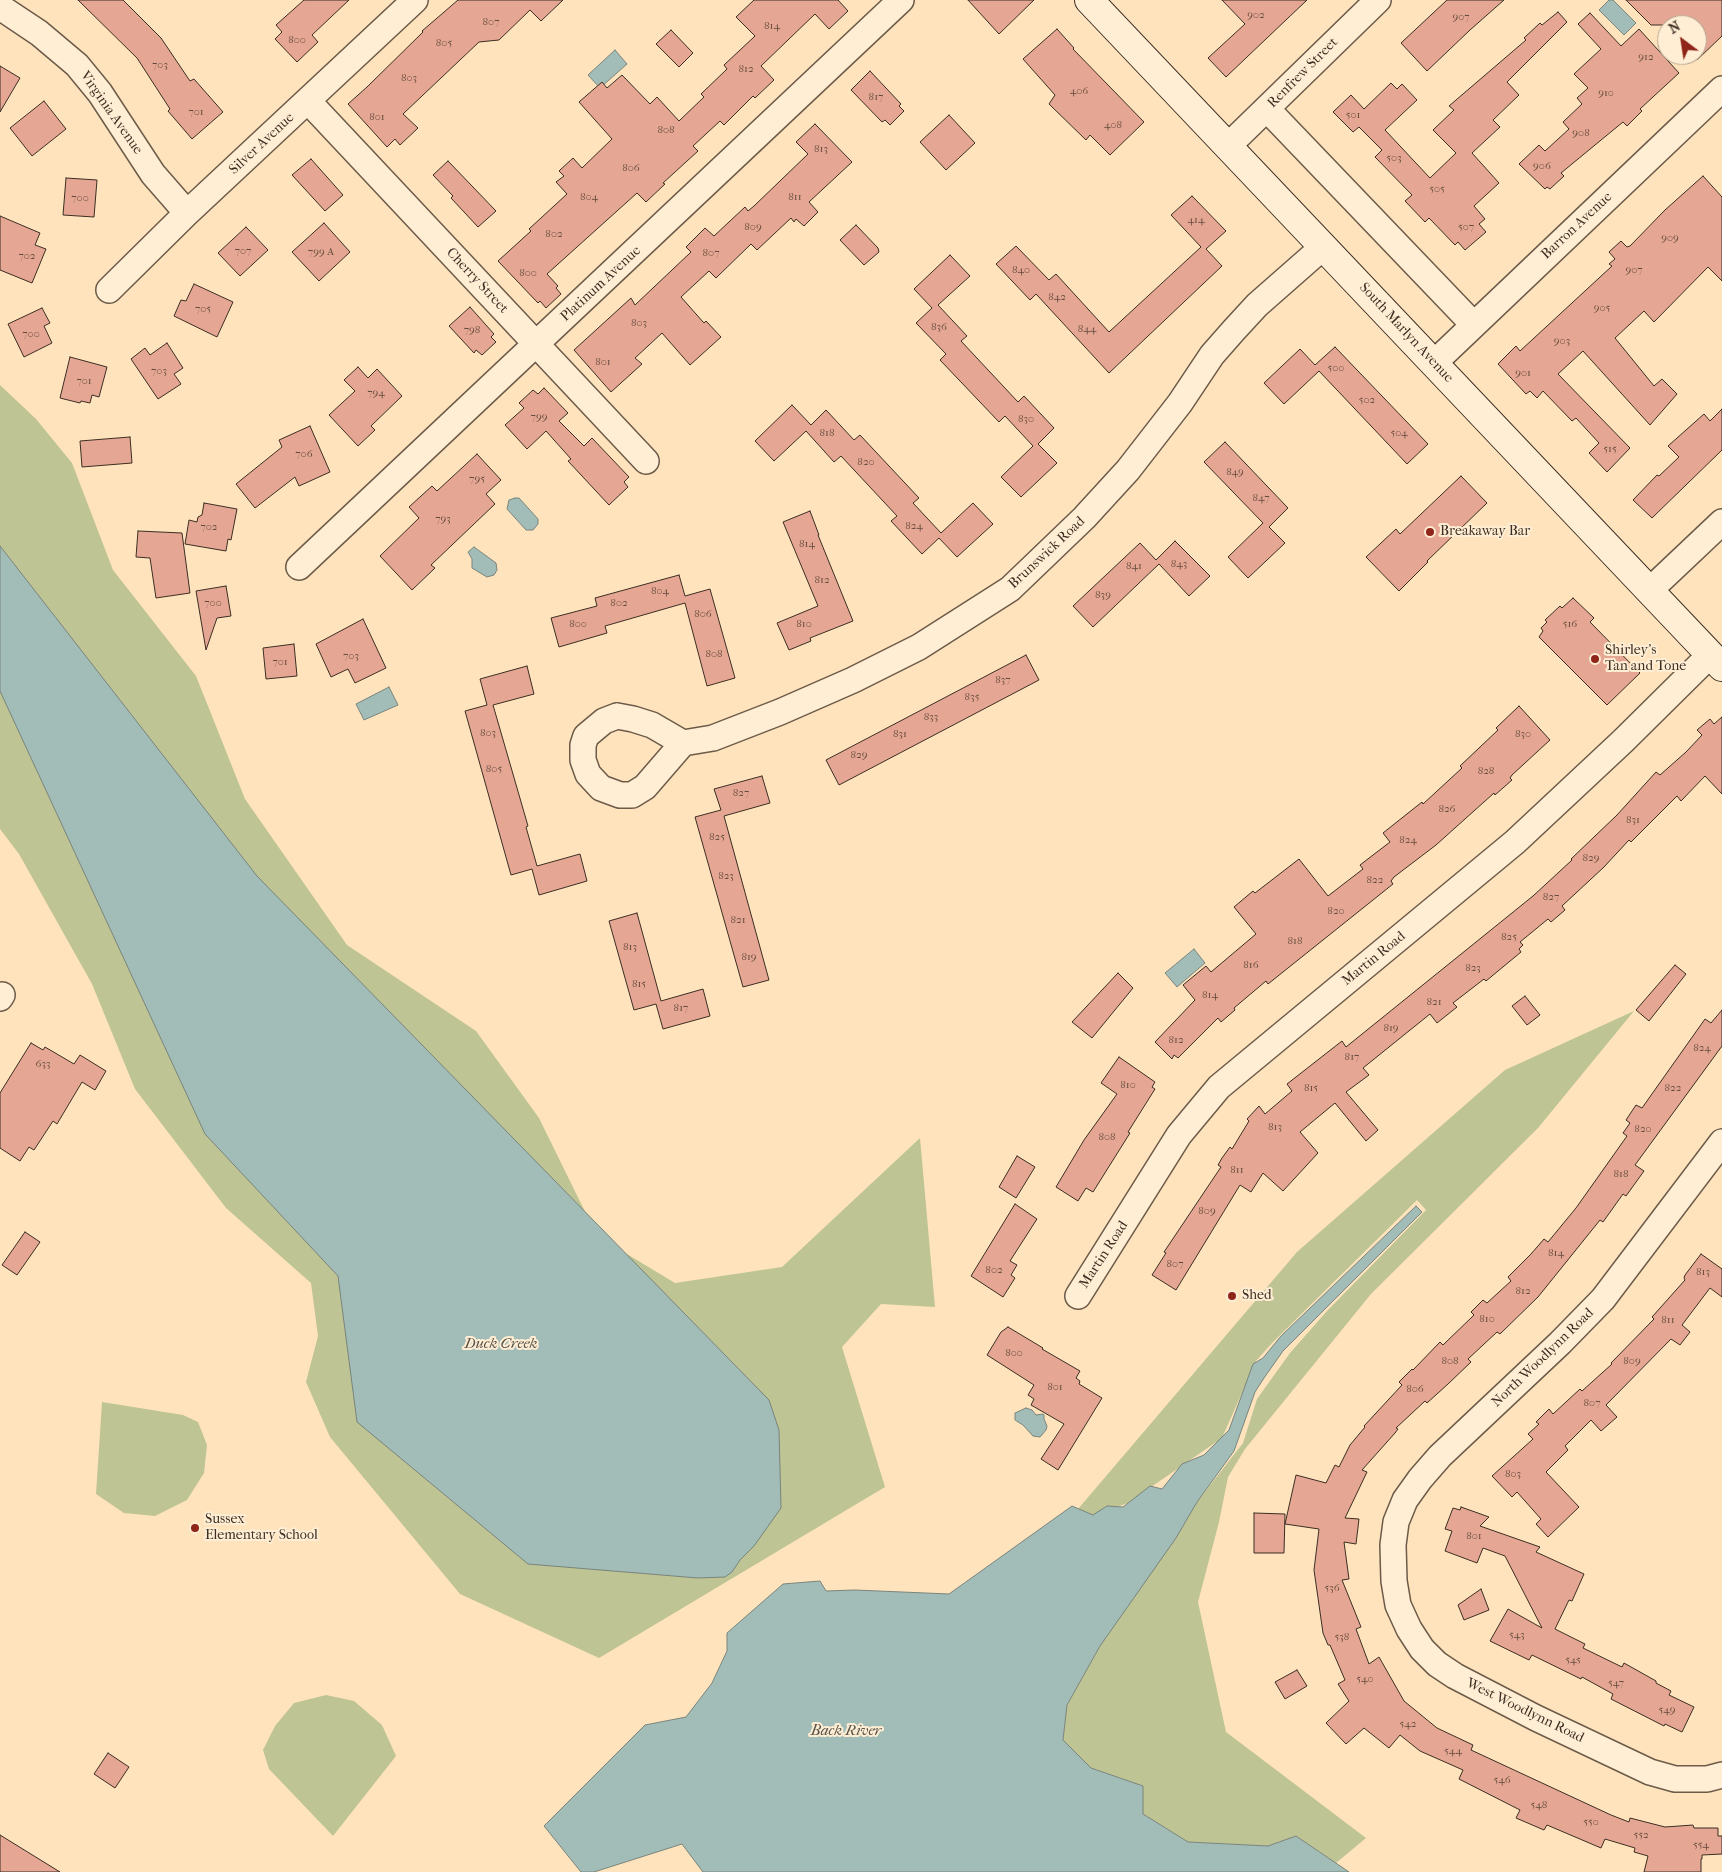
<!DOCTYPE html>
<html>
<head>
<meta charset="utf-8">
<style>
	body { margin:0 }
	#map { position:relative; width:1722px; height:1872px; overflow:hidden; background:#ffe3bd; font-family:"IM FELL French Canon",serif }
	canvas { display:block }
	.north { position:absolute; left:1657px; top:15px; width:50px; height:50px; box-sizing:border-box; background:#ffedd4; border:1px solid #b1a18d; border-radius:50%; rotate:329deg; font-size:14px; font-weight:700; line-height:20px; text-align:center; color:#3b2e22 }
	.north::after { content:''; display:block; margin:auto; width:18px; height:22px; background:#8f2418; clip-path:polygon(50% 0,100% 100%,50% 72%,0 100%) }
</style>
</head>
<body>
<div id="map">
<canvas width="1722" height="1872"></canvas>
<div class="north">N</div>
</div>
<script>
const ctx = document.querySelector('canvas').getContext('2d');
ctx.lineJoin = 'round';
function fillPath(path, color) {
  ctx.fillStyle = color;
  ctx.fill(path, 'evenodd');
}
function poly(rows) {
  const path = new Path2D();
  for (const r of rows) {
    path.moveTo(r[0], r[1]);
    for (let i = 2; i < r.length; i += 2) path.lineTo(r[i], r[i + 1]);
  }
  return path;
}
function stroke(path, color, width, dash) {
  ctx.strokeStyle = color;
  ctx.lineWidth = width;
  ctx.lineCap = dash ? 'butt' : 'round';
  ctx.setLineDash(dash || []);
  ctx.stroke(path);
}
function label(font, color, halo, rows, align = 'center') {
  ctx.font = font + ' "IM FELL French Canon",serif';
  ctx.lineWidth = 4;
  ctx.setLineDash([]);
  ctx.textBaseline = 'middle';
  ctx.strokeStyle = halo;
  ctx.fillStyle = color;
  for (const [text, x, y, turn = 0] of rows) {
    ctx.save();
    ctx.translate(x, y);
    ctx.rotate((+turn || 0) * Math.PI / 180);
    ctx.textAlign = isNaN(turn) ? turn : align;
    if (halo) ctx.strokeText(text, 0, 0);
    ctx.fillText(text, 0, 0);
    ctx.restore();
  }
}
const green = poly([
	[0,385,36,419,72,463,113,570,196,676,245,799,347,945,476,1031,539,1118,597,1236,675,1283,782,1267,920,1138,935,1307,881,1304,842,1347,885,1487,599,1658,460,1594,330,1437,306,1382,318,1336,311,1283,226,1208,135,1089,92,984,19,854,0,829],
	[1634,1011,1538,1128,1371,1294,1245,1449,1228,1477,1219,1522,1198,1602,1226,1732,1366,1838,1336,1863,1296,1836,1268,1846,1188,1842,1143,1814,1143,1786,1091,1768,1063,1741,1067,1705,1100,1646,1197,1502,1243,1443,1257,1399,1290,1353,1327,1311,1426,1210,1417,1200,1272,1343,1256,1361,1222,1438,1128,1503,1093,1515,1078,1509,1297,1252,1505,1070],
	[102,1402,183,1415,198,1422,207,1445,204,1473,187,1500,155,1516,124,1513,96,1494],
	[326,1695,354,1701,382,1725,396,1756,333,1836,269,1769,263,1750,275,1726,294,1703]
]);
const water = poly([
	[1609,0,1613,0,1636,23,1624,35,1599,10,1609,0],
	[615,50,627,64,600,88,588,75,615,50],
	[515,498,519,498,538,519,538,524,533,530,526,530,507,509,509,500,515,498],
	[0,546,257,876,769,1400,779,1430,781,1508,754,1546,740,1560,732,1572,725,1577,698,1578,528,1564,357,1422,338,1276,205,1134,0,691,0,546],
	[474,547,496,563,497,570,494,575,487,577,472,568,472,559,468,552,474,547],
	[389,687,398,705,364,720,356,704,389,687],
	[1194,949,1205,963,1177,987,1165,973,1194,949],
	[1416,1206,1422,1212,1283,1351,1264,1378,1255,1392,1234,1451,1197,1502,1176,1538,1100,1646,1067,1705,1063,1740,1091,1768,1143,1786,1143,1814,1188,1842,1268,1846,1296,1836,1349,1872,703,1872,682,1844,594,1872,581,1872,544,1826,645,1725,686,1717,712,1683,727,1651,727,1633,783,1584,820,1581,826,1591,855,1590,949,1594,1072,1506,1093,1515,1107,1506,1123,1507,1150,1486,1162,1489,1182,1464,1204,1455,1229,1430,1253,1364,1263,1358,1281,1336,1416,1206],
	[1026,1408,1032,1410,1036,1415,1043,1414,1044,1415,1044,1419,1047,1426,1046,1430,1040,1437,1033,1436,1023,1425,1015,1420,1015,1413,1026,1408]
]);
const building = poly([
	[78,0,123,0,161,38,190,81,194,79,223,112,192,139,168,111,170,109,137,58,78,0],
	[304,0,349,0,312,35,318,42,297,62,275,39,282,32,276,25,304,0],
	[458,0,563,0,541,21,530,10,499,40,479,42,403,114,418,128,400,145,395,139,387,147,348,104,367,87,423,32,422,31,458,0],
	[754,0,838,0,848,11,829,29,815,14,761,66,774,80,755,98,753,96,724,125,720,121,693,146,698,151,663,183,665,184,646,202,637,193,547,274,558,286,556,288,561,294,546,308,540,301,538,303,498,261,531,231,529,229,567,194,556,182,564,176,559,171,573,158,582,168,612,139,579,102,602,82,607,88,622,75,650,104,657,97,679,121,704,97,701,94,727,69,724,65,755,36,736,17,754,0],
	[968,0,1034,0,999,34,968,0],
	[1222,0,1307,0,1226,77,1208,58,1245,24,1222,0],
	[1447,0,1504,0,1470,30,1427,71,1401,43,1447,0],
	[1626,0,1722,0,1722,36,1697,60,1697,25,1651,25,1626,0],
	[1558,12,1567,22,1507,82,1519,95,1493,120,1500,127,1472,153,1499,183,1474,206,1485,219,1479,224,1486,232,1465,250,1458,242,1455,245,1429,218,1425,222,1405,201,1412,195,1375,157,1382,150,1359,127,1353,132,1333,112,1351,95,1364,109,1391,83,1397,89,1402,84,1417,100,1385,130,1430,178,1456,153,1433,130,1454,110,1449,106,1526,40,1524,38,1540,23,1542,25,1558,12],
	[1590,13,1621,46,1639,29,1679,73,1640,109,1642,111,1627,126,1623,122,1561,173,1564,176,1550,189,1547,187,1545,189,1519,164,1539,145,1545,151,1569,129,1563,122,1582,104,1577,98,1588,88,1574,74,1601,49,1578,24,1590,13],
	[1057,29,1074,48,1073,49,1144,122,1110,155,1090,135,1086,140,1049,104,1055,95,1023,59,1057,29],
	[671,30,693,53,679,67,656,44,671,30],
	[0,66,20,78,0,112,0,66],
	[870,71,901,104,899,106,904,111,890,125,885,120,882,122,851,90,870,71],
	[44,101,66,129,32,156,10,128,44,101],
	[949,115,975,143,946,170,920,142,949,115],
	[815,124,852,162,809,202,818,212,804,226,796,219,794,222,791,218,757,250,751,244,716,278,709,271,681,297,704,323,706,321,721,337,690,365,662,333,635,358,642,364,611,392,574,350,631,298,635,305,691,252,686,247,705,228,714,236,745,207,748,211,754,206,808,154,796,142,815,124],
	[311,159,343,195,325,211,292,175,311,159],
	[448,161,496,211,478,227,451,198,453,196,433,175,448,161],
	[1703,176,1722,197,1722,281,1708,267,1654,322,1644,311,1615,338,1654,386,1662,379,1677,394,1650,425,1583,351,1558,374,1630,448,1607,472,1589,453,1599,443,1576,418,1572,421,1543,391,1537,398,1530,391,1526,394,1498,364,1516,346,1520,351,1612,266,1609,264,1615,259,1609,252,1621,241,1627,247,1630,246,1665,210,1703,176],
	[66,178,97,180,94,217,63,215,66,178],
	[1192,196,1226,231,1206,249,1222,266,1109,373,1036,294,1030,300,996,264,1016,246,1049,280,1056,274,1109,332,1201,247,1171,215,1192,196],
	[0,216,40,233,35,245,46,249,32,283,0,270,0,216],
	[324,223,350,252,319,281,292,252,324,223],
	[856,225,878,248,879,252,864,265,840,240,856,225],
	[246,227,268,250,240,276,218,253,246,227],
	[950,255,970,276,938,305,967,336,961,341,1018,402,1024,396,1054,428,1038,444,1057,463,1021,497,1001,477,1033,446,1005,416,999,422,940,360,946,354,916,323,932,308,914,289,950,255],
	[194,284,233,302,217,337,174,316,181,300,186,301,194,284],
	[470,307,494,334,491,337,496,342,482,355,476,350,474,353,449,326,470,307],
	[42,308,50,323,44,326,52,343,24,357,8,324,42,308],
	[167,343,183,368,174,374,181,384,158,399,131,359,145,348,150,355,167,343],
	[1335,347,1428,444,1407,464,1319,371,1284,404,1264,383,1300,349,1315,365,1335,347],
	[70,357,107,367,99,397,92,395,90,403,81,401,80,403,60,398,70,357],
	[358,367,368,378,377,369,402,396,371,426,375,430,358,446,329,415,355,391,344,380,358,367],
	[544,388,568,413,559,421,584,446,592,438,629,477,624,482,628,487,609,505,568,461,571,459,546,431,527,449,505,425,524,408,519,403,533,390,538,394,544,388],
	[792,405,811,425,826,410,854,440,860,435,919,498,913,503,941,533,973,503,993,524,957,557,939,538,922,554,891,521,897,516,841,456,834,462,806,431,774,461,755,441,792,405],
	[1722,409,1722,450,1652,518,1633,500,1657,475,1659,476,1679,457,1668,446,1704,414,1710,421,1722,409],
	[310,426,330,472,299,486,295,477,255,508,236,484,282,447,279,440,310,426],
	[130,437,132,463,82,467,80,441,130,437],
	[1225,442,1288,508,1269,527,1285,543,1248,578,1228,557,1263,523,1204,462,1225,442],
	[477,454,501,480,486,494,495,504,431,565,435,568,412,590,380,556,419,518,409,507,432,486,437,491,477,454],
	[1461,476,1487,503,1427,561,1428,562,1399,591,1366,557,1396,529,1400,534,1461,476],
	[204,503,237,509,231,540,228,539,226,551,185,544,189,520,197,522,198,517,202,515,204,503],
	[810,511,819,535,818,535,853,621,810,638,811,641,789,650,777,623,818,606,783,522,810,511],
	[138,531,182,533,190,593,156,598,150,558,136,557,138,531],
	[1175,541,1210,576,1189,596,1159,564,1093,627,1073,606,1140,543,1156,560,1175,541],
	[679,575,685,596,710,589,735,678,707,686,685,603,605,626,607,633,559,647,551,618,597,606,595,598,679,575],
	[226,586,231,616,217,618,206,650,196,591,226,586],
	[1573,598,1594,618,1590,622,1640,673,1607,705,1539,637,1543,631,1541,628,1547,622,1545,620,1560,606,1562,608,1573,598],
	[363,619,386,668,355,683,348,669,331,677,316,644,363,619],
	[294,644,297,676,266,679,263,648,294,644],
	[1026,655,1039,680,839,785,826,760,1026,655],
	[527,666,534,694,493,705,528,826,526,827,537,866,580,854,587,881,539,895,532,869,511,875,465,711,487,705,480,679,527,666],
	[1519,706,1550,740,1512,775,1510,778,1512,780,1495,795,1494,793,1436,845,1394,877,1391,881,1393,884,1268,984,1266,981,1234,1008,1235,1010,1221,1022,1218,1018,1178,1058,1174,1055,1172,1059,1155,1042,1195,1000,1183,985,1206,966,1211,972,1256,934,1234,907,1253,891,1255,893,1299,859,1328,896,1363,869,1360,865,1390,842,1383,833,1422,802,1423,804,1462,768,1460,766,1498,730,1496,728,1519,706],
	[1722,717,1722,794,1705,776,1681,801,1677,796,1631,842,1629,840,1604,867,1562,906,1565,910,1551,922,1548,919,1520,942,1523,945,1519,949,1521,952,1486,981,1484,979,1453,1003,1457,1007,1437,1023,1430,1014,1363,1068,1369,1075,1346,1092,1378,1130,1366,1141,1335,1103,1300,1132,1318,1153,1283,1191,1263,1173,1251,1192,1240,1185,1176,1290,1152,1275,1166,1253,1164,1252,1221,1167,1218,1165,1222,1158,1230,1147,1232,1149,1249,1121,1247,1119,1259,1106,1265,1114,1292,1091,1287,1084,1342,1041,1346,1047,1533,896,1572,860,1571,859,1617,815,1656,772,1660,775,1686,752,1702,735,1697,730,1710,719,1714,724,1722,717],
	[762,776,770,803,724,816,769,980,743,987,695,817,721,810,714,789,762,776],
	[637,913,661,1001,703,989,710,1016,663,1029,656,1004,634,1010,609,921,637,913],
	[1675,965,1686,974,1649,1021,1636,1010,1675,965],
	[1118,973,1133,988,1092,1038,1072,1022,1118,973],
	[1525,996,1540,1015,1527,1025,1512,1006,1525,996],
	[1722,1010,1722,1046,1635,1165,1644,1171,1626,1196,1623,1194,1603,1222,1600,1220,1538,1297,1500,1334,1497,1332,1468,1359,1471,1362,1448,1384,1427,1403,1425,1401,1396,1428,1398,1429,1395,1433,1362,1470,1367,1472,1345,1518,1359,1519,1356,1544,1344,1542,1349,1579,1342,1580,1361,1627,1356,1629,1369,1664,1379,1657,1404,1701,1437,1728,1473,1745,1471,1750,1611,1815,1629,1822,1630,1818,1665,1827,1693,1825,1694,1828,1718,1828,1718,1836,1722,1836,1722,1854,1702,1855,1702,1859,1701,1859,1701,1872,1644,1872,1648,1856,1634,1852,1635,1848,1605,1839,1601,1848,1547,1825,1544,1830,1516,1818,1520,1810,1459,1779,1463,1770,1420,1751,1400,1735,1389,1748,1364,1728,1346,1744,1326,1723,1349,1701,1338,1684,1345,1680,1330,1645,1328,1645,1323,1633,1314,1570,1319,1529,1285,1524,1296,1475,1326,1483,1335,1465,1339,1467,1350,1445,1365,1427,1364,1426,1402,1385,1399,1382,1412,1369,1413,1370,1440,1342,1443,1345,1474,1315,1471,1312,1483,1300,1487,1303,1511,1281,1508,1277,1531,1254,1544,1239,1548,1242,1576,1208,1627,1136,1623,1133,1630,1123,1626,1120,1636,1105,1642,1108,1705,1019,1711,1023,1722,1010],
	[31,1043,43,1050,45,1047,74,1064,80,1055,106,1071,95,1090,82,1082,57,1124,53,1121,34,1150,29,1147,20,1161,0,1148,0,1093,31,1043],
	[1119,1057,1155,1082,1152,1087,1155,1089,1128,1132,1130,1133,1093,1192,1086,1188,1078,1201,1056,1187,1084,1140,1117,1094,1101,1083,1119,1057],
	[1017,1156,1035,1167,1016,1198,999,1187,1017,1156],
	[1015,1204,1037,1219,1010,1261,1017,1265,1011,1275,1015,1278,1003,1297,971,1276,1015,1204],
	[25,1232,40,1242,17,1275,2,1265,25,1232],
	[1701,1254,1722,1269,1722,1297,1710,1288,1682,1325,1690,1332,1680,1345,1671,1339,1606,1405,1617,1417,1601,1431,1591,1420,1565,1446,1568,1450,1546,1472,1579,1507,1548,1537,1536,1524,1541,1519,1517,1492,1512,1497,1492,1476,1533,1439,1528,1434,1539,1424,1536,1422,1549,1409,1553,1414,1580,1389,1582,1391,1612,1364,1611,1363,1654,1319,1652,1317,1685,1280,1684,1278,1685,1275,1701,1254],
	[1008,1327,1043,1348,1042,1349,1080,1371,1076,1378,1080,1381,1079,1384,1102,1398,1058,1470,1041,1459,1064,1424,1031,1405,1034,1399,1028,1395,1034,1385,987,1355,1001,1332,1008,1327],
	[1461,1507,1489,1517,1480,1526,1540,1547,1536,1552,1584,1574,1572,1601,1569,1600,1555,1629,1585,1644,1583,1648,1622,1667,1624,1663,1656,1681,1656,1683,1671,1691,1669,1695,1694,1707,1682,1732,1665,1724,1664,1726,1611,1699,1613,1694,1582,1677,1581,1679,1532,1655,1529,1660,1490,1641,1508,1609,1542,1628,1505,1556,1483,1548,1477,1563,1445,1551,1452,1531,1445,1529,1453,1508,1460,1510,1461,1507],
	[1254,1513,1285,1514,1284,1553,1254,1553,1254,1513],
	[1481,1589,1489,1610,1464,1620,1458,1605,1481,1589],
	[1297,1670,1307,1686,1285,1699,1275,1682,1297,1670],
	[108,1753,129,1767,115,1788,94,1774,108,1753],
	[0,1835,60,1872,0,1872,0,1835]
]);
const street = poly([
	[0,7,39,33,77,65,100,93,153,174,187,213],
	[308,101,646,461],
	[1267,109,1473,324],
	[1228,146,1378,0],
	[109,290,187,213,415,0],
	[1434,363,1722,89],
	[299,567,901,0],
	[1649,591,1722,522],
	[617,716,633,719,652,725,683,743,645,787,632,795,620,795,601,788,588,774,583,760,583,745,586,736,604,721,617,716],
	[683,743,713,738,780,712,853,680,919,647,1010,589,1084,518,1128,470,1180,403,1212,355,1234,330,1257,305,1323,247],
	[0,998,2,995],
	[1722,1142,1603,1299,1560,1343,1440,1456,1420,1479,1405,1500,1396,1522,1393,1545,1394,1581,1398,1605,1409,1629,1422,1649,1437,1664,1455,1676,1536,1718,1650,1772,1675,1779,1707,1779,1722,1775],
	[1078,1296,1179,1135,1219,1087,1515,842,1623,741,1710,655]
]);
const secondary = poly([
	[1089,0,1722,667]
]);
const markers = [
	[1430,532,5,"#8f2418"],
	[1595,659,5,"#8f2418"],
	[1232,1296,5,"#8f2418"],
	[195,1528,5,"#8f2418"]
];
const numberNames = [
	["902",1256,15],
	["907",1461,17],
	["807",491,22],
	["814",772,26],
	["800",297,40],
	["805",444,43],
	["912",1646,57],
	["703",160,65],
	["812",746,69],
	["803",409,78],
	["406",1079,91],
	["910",1606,93],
	["817",876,97],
	["701",196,112],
	["501",1353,115],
	["801",377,117],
	["408",1113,125],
	["808",666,130],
	["908",1581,133],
	["813",821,149],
	["503",1394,158],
	["906",1542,166],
	["806",631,168],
	["505",1437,189],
	["804",589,197],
	["811",795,197],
	["700",80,198],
	["414",1196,220],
	["809",753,227],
	["507",1466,227],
	["802",554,234],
	["909",1670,238],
	["707",243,251],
	["799 A",321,252],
	["807",711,253],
	["702",27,256],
	["840",1021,270],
	["907",1634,270],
	["800",528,273],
	["842",1057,297],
	["905",1602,308],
	["705",203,309],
	["803",639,323],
	["836",939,327],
	["844",1087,329],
	["798",472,330],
	["700",31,334],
	["903",1562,341],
	["801",603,362],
	["500",1336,368],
	["703",159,371],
	["901",1523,373],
	["701",84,381],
	["794",376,393],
	["502",1367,400],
	["799",539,417],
	["830",1026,419],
	["818",827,433],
	["504",1399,433],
	["515",1610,449],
	["706",304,454],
	["820",866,462],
	["849",1235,472],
	["795",477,479],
	["847",1261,498],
	["793",443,519],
	["824",914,526],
	["702",209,527],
	["814",807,544],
	["843",1179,564],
	["841",1134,566],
	["812",822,580],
	["804",660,591],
	["839",1103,595],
	["700",213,603],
	["802",619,603],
	["806",703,614],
	["800",578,624],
	["810",804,624],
	["516",1570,624],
	["808",714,654],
	["703",351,656],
	["701",280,662],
	["837",1003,680],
	["835",972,697],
	["833",931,717],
	["803",488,733],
	["831",900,734],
	["830",1523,734],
	["829",859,755],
	["805",494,769],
	["828",1486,771],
	["827",741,793],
	["826",1447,809],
	["831",1633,820],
	["825",717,837],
	["824",1408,840],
	["829",1591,858],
	["823",726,876],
	["822",1375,880],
	["827",1551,897],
	["820",1336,911],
	["821",738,920],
	["825",1509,937],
	["818",1295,941],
	["813",630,947],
	["819",749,957],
	["816",1251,965],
	["823",1473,968],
	["815",639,984],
	["814",1210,995],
	["821",1434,1002],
	["817",681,1008],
	["819",1391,1028],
	["812",1176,1040],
	["824",1702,1048],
	["817",1352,1057],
	["633",43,1064],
	["810",1128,1085],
	["815",1311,1088],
	["822",1673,1088],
	["813",1275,1127],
	["820",1643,1129],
	["808",1107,1137],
	["811",1237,1170],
	["818",1621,1174],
	["809",1207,1211],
	["814",1556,1253],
	["807",1175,1264],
	["802",994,1270],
	["813",1703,1272],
	["812",1523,1291],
	["810",1487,1319],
	["811",1668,1320],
	["800",1014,1353],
	["808",1450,1361],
	["809",1632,1361],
	["801",1055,1387],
	["806",1415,1389],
	["807",1592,1403],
	["803",1513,1474],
	["801",1474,1536],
	["536",1332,1588],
	["543",1517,1635],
	["538",1342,1637],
	["545",1573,1660],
	["540",1365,1679],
	["547",1616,1683],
	["549",1667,1710],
	["542",1408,1724],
	["544",1453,1751],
	["546",1502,1780],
	["548",1539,1805],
	["550",1591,1822],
	["552",1641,1835],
	["554",1701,1845]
];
const streetNames = [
	["Renfrew Street",1303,73,-45],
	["Virginia Avenue",111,113,55],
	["Silver Avenue",262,144,-43],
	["Barron Avenue",1577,226,-43],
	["Cherry Street",477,281,47],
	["Platinum Avenue",601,284,-43],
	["South Marlyn Avenue",1406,333,47],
	["Brunswick Road",1047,553,-43],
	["Martin Road",1374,959,-39],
	["Martin Road",1104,1255,-57],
	["North Woodlynn Road",1543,1358,-44],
	["West Woodlynn Road",1525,1711,26]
];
const poiNames = [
	["Breakaway Bar",1440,532],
	["Shirley's",1605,651],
	["Tan and Tone",1605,667],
	["Shed",1242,1296],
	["Sussex",205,1520],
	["Elementary School",205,1536]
];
const waterNames = [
	["Duck Creek",501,1344],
	["Back River",846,1731]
];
fillPath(green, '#bec493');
fillPath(water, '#a2bdb8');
stroke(water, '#79847c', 1);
fillPath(building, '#e5a793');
stroke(building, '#3b2e22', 1);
stroke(street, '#6c5b49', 28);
stroke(secondary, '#3b2e22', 30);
stroke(street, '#ffedd4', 25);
stroke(secondary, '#ffedd4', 28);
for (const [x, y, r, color] of markers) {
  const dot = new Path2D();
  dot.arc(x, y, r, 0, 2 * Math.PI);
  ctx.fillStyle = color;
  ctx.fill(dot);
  stroke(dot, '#ffedd4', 2);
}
label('11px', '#664c3e', null, numberNames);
label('14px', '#3b2e22', '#ffedd4', streetNames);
label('14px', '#3b2e22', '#ffedd4', poiNames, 'left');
label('italic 15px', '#555248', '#ffedd4', waterNames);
</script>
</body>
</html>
